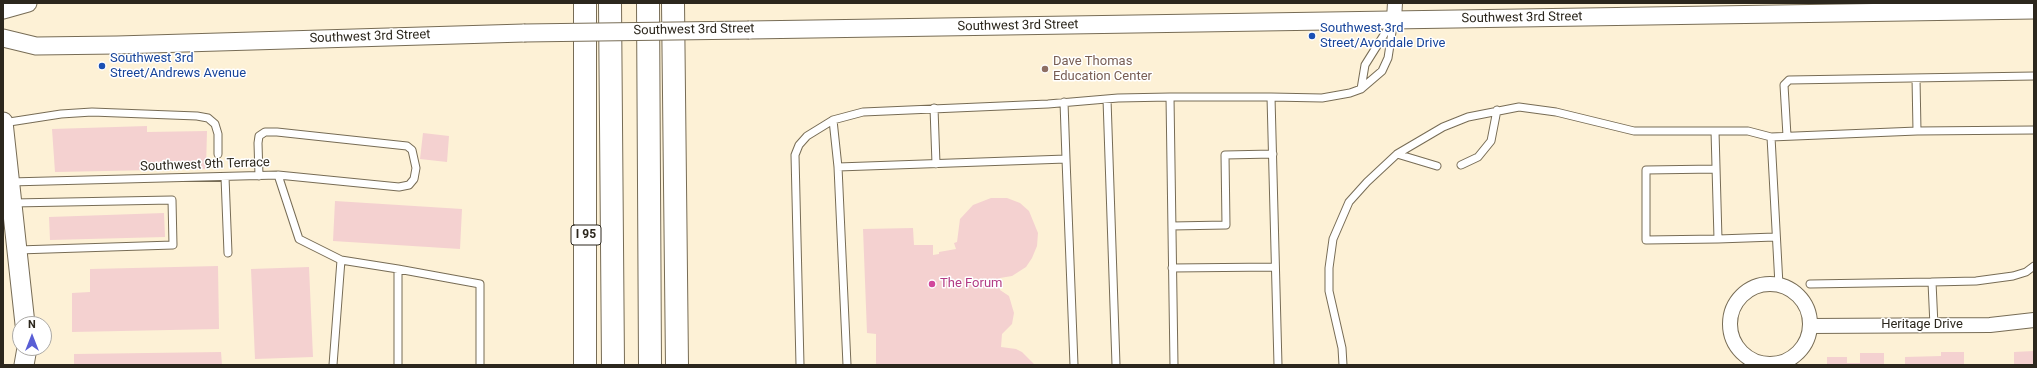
<!DOCTYPE html>
<html>
<head>
<meta charset="utf-8">
<style>
	body { margin:0 }
	#map { position:relative; width:2037px; height:368px; overflow:hidden; background:#fdf1d6; font-family:Roboto,sans-serif }
	canvas { display:block }
	.frame { position:absolute; inset:0; border:4px solid #2c271d; pointer-events:none }
	.north { position:absolute; left:12px; top:316px; width:40px; height:40px; box-sizing:border-box; background:#fff; border:1px solid #aba9a5; border-radius:50%; rotate:0deg; font-size:11px; font-weight:700; line-height:16px; text-align:center; color:#2c271d }
	.north::after { content:''; display:block; margin:auto; width:14px; height:18px; background:#595ed5; clip-path:polygon(50% 0,100% 100%,50% 72%,0 100%) }
</style>
</head>
<body>
<div id="map">
<canvas width="2037" height="368"></canvas>
<div class="frame"></div>
<div class="north">N</div>
</div>
<script>
const ctx = document.querySelector('canvas').getContext('2d');
ctx.lineJoin = 'round';
function fillPath(path, color) {
  ctx.fillStyle = color;
  ctx.fill(path, 'evenodd');
}
function poly(rows) {
  const path = new Path2D();
  for (const r of rows) {
    if (r.length === 3) {
      path.moveTo(r[0] + r[2], r[1]);
      path.arc(r[0], r[1], r[2], 0, 2 * Math.PI);
      continue;
    }
    path.moveTo(r[0], r[1]);
    for (let i = 2; i < r.length; i += 2) path.lineTo(r[i], r[i + 1]);
  }
  return path;
}
function stroke(path, color, width, dash) {
  ctx.strokeStyle = color;
  ctx.lineWidth = width;
  ctx.lineCap = dash ? 'butt' : 'round';
  ctx.setLineDash(dash || []);
  ctx.stroke(path);
}
function label(font, color, halo, rows, align = 'center') {
  ctx.font = font + ' Roboto,sans-serif';
  ctx.lineWidth = 3;
  ctx.setLineDash([]);
  ctx.textBaseline = 'middle';
  ctx.strokeStyle = halo;
  ctx.fillStyle = color;
  for (const [text, x, y, turn = 0] of rows) {
    ctx.save();
    ctx.translate(x, y);
    ctx.rotate((+turn || 0) * Math.PI / 180);
    ctx.textAlign = isNaN(turn) ? turn : align;
    if (halo) ctx.strokeText(text, 0, 0);
    ctx.fillText(text, 0, 0);
    ctx.restore();
  }
}
const building = poly([
	[147,126,147,132,207,131,206,169,55,172,52,129],
	[423,133,449,136,447,162,420,159],
	[991,198,1007,198,1020,203,1029,211,1038,233,1037,246,1032,258,1026,267,1012,276,1000,278,1000,290,1009,296,1014,313,1012,324,1002,334,1001,347,1016,349,1022,352,1035,365,876,365,876,334,867,333,863,229,913,228,914,245,933,245,933,255,939,254,939,252,956,249,954,243,957,242,960,219,973,205],
	[335,201,462,209,460,249,333,241],
	[164,213,165,237,50,240,49,217],
	[218,266,219,329,72,332,72,293,90,292,90,269],
	[309,267,313,357,255,359,251,269],
	[2034,351,2034,365,2014,365,2014,352],
	[221,352,222,365,74,365,74,354],
	[1941,352,1964,352,1964,365,1905,365,1905,357,1941,356],
	[1860,353,1884,353,1884,365,1827,365,1827,357,1847,357,1847,363,1860,363]
]);
const service = poly([
	[1916,78,1917,131],
	[1361,89,1365,65,1392,22],
	[1107,99,1116,365],
	[934,108,936,164],
	[833,120,838,167,847,365],
	[3,123,61,114,92,112,197,116,208,118,215,124,218,134,218,154],
	[1787,136,1784,85,1789,80,2034,76],
	[1771,137,1779,285],
	[1397,154,1437,166],
	[1066,159,1074,365],
	[1461,165,1478,157,1491,141,1497,110],
	[838,167,1066,159,1064,102],
	[1716,169,1646,170,1646,240,1718,239],
	[259,176,258,143,259,136,265,132,277,132,407,146,412,150,416,168,414,179,409,185,399,187,278,175],
	[225,177,228,253],
	[10,182,278,175,299,239,341,260,398,269,398,365],
	[13,203,172,200,173,245,18,250],
	[1172,226,1226,225,1225,155,1273,154],
	[1775,237,1718,239,1715,131,1748,131,1771,137,1917,131,2034,130],
	[1172,268,1275,267],
	[398,269,480,284,480,365],
	[1932,282,1976,281,2013,276,2026,272,2034,266],
	[1810,284,1932,282,1934,326],
	[333,365,341,260],
	[800,365,795,155,799,145,807,136,833,120,863,112,1048,104,1118,98,1170,97],
	[1174,365,1170,97,1271,97],
	[1278,365,1271,97,1322,98,1350,93,1361,89,1382,71,1388,58,1394,19],
	[1343,365,1342,348,1329,291,1329,268,1333,239,1349,202,1367,182,1397,154,1443,127,1468,117,1519,107,1556,112,1634,131,1715,131]
]);
const minor = poly([
	[1394,19,1395,3],
	[1770,324,40],
	[1810,326,1990,325,2034,320]
]);
const tertiary = poly([
	[3,10,28,3],
	[749,30,2034,10],
	[3,38,36,46,117,45,524,33]
]);
const secondary = poly([
	[3,122,25,324],
	[24,365,27,348]
]);
const motorway = poly([
	[610,3,613,365],
	[648,3,650,365],
	[673,3,677,365],
	[585,365,585,3]
]);
const tertiaryBridge = poly([
	[524,33,749,30]
]);
const markers = [
	[1312,36,4,"#1a4fb4"],
	[102,66,4,"#1a4fb4"],
	[1045,69,4,"#8d6e63"],
	[932,284,4,"#d1479c"]
];
const shields = [
	[586,235,30]
];
const shieldNames = [
	["I 95",586,235]
];
const streetNames = [
	["Southwest 3rd Street",1522,18,-1],
	["Southwest 3rd Street",1018,26,-1],
	["Southwest 3rd Street",694,30,-1],
	["Southwest 3rd Street",370,37,-2],
	["Southwest 9th Terrace",205,165,-2],
	["Heritage Drive",1922,325]
];
const transitNames = [
	["Southwest 3rd",1320,29],
	["Street/Avondale Drive",1320,44],
	["Southwest 3rd",110,59],
	["Street/Andrews Avenue",110,74]
];
const educationNames = [
	["Dave Thomas",1053,62],
	["Education Center",1053,77]
];
const hotelNames = [
	["The Forum",940,284]
];
fillPath(building, '#f4d1d0');
stroke(service, '#776c55', 9);
stroke(minor, '#776c55', 16);
stroke(tertiary, '#776c55', 19);
stroke(secondary, '#776c55', 21);
stroke(motorway, '#776c55', 24);
stroke(service, '#fff', 7);
stroke(minor, '#fff', 14);
stroke(tertiary, '#fff', 17);
stroke(secondary, '#fff', 19);
stroke(motorway, '#fff', 22);
stroke(tertiaryBridge, '#776c55', 19, []);
stroke(tertiaryBridge, '#fff', 17);
for (const [x, y, r, color] of markers) {
  const dot = new Path2D();
  dot.arc(x, y, r, 0, 2 * Math.PI);
  ctx.fillStyle = color;
  ctx.fill(dot);
  stroke(dot, '#fff', 1.5);
}
for (const [x, y, w] of shields) {
  const box = new Path2D();
  box.roundRect(x - w / 2, y - 10, w, 20, 3);
  ctx.fillStyle = '#fff';
  ctx.fill(box);
  stroke(box, '#2c271d', 1);
}
label('bold 12px', '#2c271d', null, shieldNames);
label('13px', '#2c271d', '#fff', streetNames);
label('13px', '#164399', '#fff', transitNames, 'left');
label('13px', '#785e54', '#fff', educationNames, 'left');
label('13px', '#b23c85', '#fff', hotelNames, 'left');
</script>
</body>
</html>
